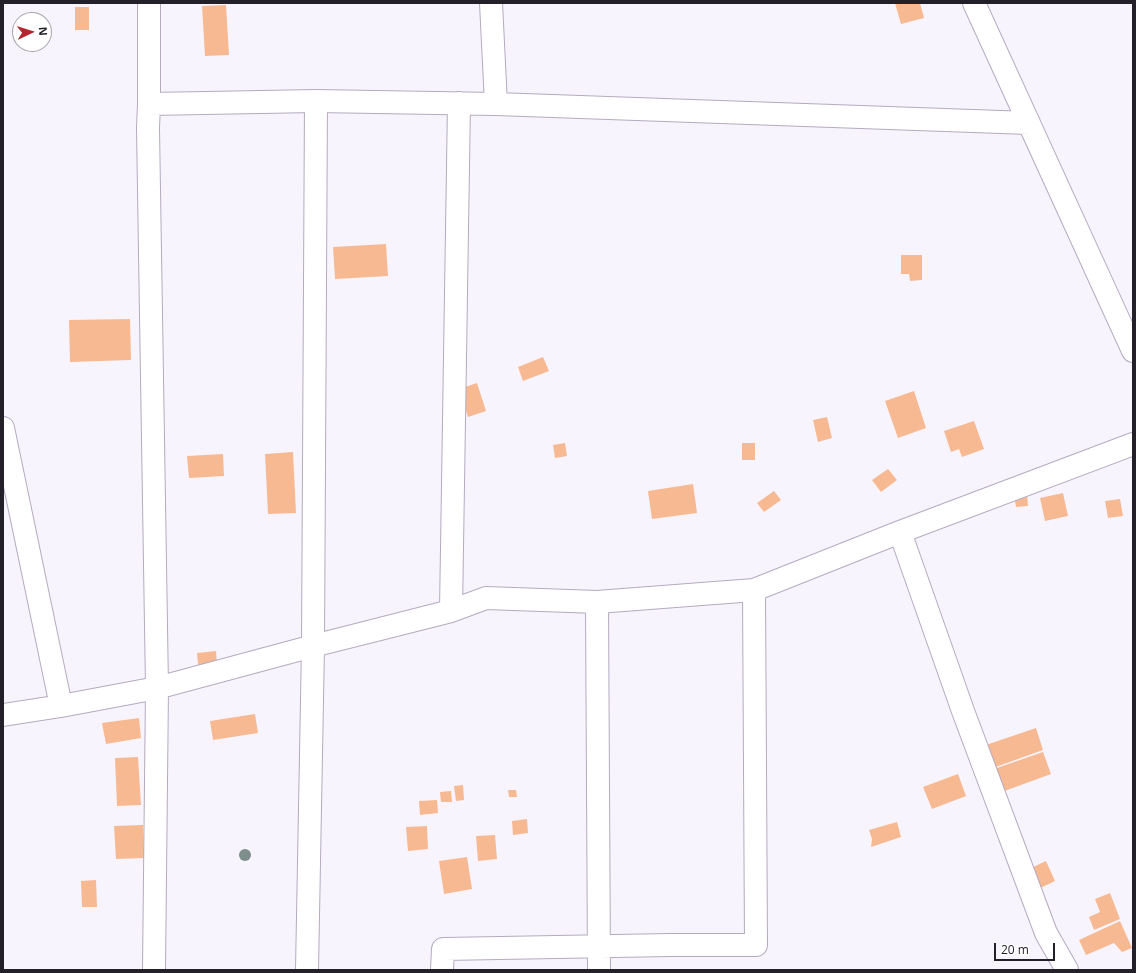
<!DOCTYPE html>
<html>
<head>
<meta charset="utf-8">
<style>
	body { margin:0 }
	#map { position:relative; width:1136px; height:973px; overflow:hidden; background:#f8f4fd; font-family:"Open Sans",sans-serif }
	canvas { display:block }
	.frame { position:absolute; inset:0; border:4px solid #242029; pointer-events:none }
	.north { position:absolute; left:12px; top:12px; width:40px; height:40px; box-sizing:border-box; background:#fff; border:1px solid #a7a6a9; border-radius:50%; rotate:86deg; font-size:11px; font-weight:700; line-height:16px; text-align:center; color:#242029 }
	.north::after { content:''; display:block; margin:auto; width:14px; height:18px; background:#b6252f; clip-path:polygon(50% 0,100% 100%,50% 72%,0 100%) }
	.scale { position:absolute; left:994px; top:943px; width:61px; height:18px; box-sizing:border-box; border:2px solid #242029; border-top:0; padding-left:5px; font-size:12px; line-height:14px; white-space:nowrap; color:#242029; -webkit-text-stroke:3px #fff; paint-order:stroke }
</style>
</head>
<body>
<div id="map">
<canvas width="1136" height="973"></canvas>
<div class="frame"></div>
<div class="north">N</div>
<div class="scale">20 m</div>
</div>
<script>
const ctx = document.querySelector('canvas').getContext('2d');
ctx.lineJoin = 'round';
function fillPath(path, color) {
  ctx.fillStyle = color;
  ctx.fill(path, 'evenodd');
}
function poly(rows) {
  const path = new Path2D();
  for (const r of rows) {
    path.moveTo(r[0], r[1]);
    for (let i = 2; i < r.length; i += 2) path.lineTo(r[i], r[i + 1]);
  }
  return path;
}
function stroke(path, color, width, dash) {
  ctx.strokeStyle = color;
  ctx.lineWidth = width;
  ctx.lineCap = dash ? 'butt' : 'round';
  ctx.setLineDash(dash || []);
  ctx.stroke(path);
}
const building = poly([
	[895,3,920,3,924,18,901,24],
	[226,5,229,55,205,56,202,6],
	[75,7,89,7,89,30,75,30],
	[386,244,388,276,335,279,333,247],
	[901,255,922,255,922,280,910,281,909,274,901,274],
	[130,319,131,360,70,362,69,320],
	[543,357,549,371,523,381,518,367],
	[477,383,486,411,468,417,459,389],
	[914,391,926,428,898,438,885,401],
	[827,417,832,438,818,442,813,420],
	[974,421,984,449,962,457,959,449,951,452,944,431],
	[565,443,567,456,555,458,553,445],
	[742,443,755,443,755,460,742,460],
	[293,452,296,513,268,514,265,454],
	[223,454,224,476,189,478,187,456],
	[888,469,897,480,881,492,872,480],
	[693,484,697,513,652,519,648,491],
	[774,491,781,500,764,512,757,503],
	[1027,493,1028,506,1016,507,1014,495],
	[1063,493,1068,516,1045,521,1040,498],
	[1120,499,1123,516,1108,518,1105,501],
	[216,651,217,664,198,665,197,653],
	[255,714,258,733,213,740,210,721],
	[139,718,141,738,106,744,102,723],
	[1036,728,1043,750,990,769,983,746],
	[1043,752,1051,774,999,793,991,770],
	[138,757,141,805,117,806,115,758],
	[958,774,966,796,932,809,923,787],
	[463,785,464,800,456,801,454,786],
	[508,790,516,790,517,797,509,797],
	[451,791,452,802,441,802,440,792],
	[437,800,438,813,420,815,419,801],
	[527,819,528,833,513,835,512,821],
	[897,822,901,837,871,847,872,839,869,830],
	[143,825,144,858,116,859,114,826],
	[427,826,428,849,408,851,406,827],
	[495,835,497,859,478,861,476,836],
	[467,857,472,889,444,894,439,861],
	[1046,861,1055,881,1034,891,1025,871],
	[96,880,97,907,82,907,81,881],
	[1110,893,1120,919,1094,930,1089,917,1100,912,1095,899],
	[1120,921,1132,948,1122,952,1114,943,1086,955,1079,940]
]);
const street = poly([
	[149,3,149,104,148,128,157,688,154,970],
	[491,3,496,104],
	[974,3,1133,351],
	[149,104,316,101,496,104,1029,123],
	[3,428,61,706],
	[900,532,1133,444],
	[597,602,599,970],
	[451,611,459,103],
	[3,715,61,706,157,688,313,646,451,611,486,598,597,602,754,590,900,532,963,711,1046,933,1067,970],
	[307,970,313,646,316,101],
	[442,970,443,949,671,945,756,945,754,590]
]);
const trees = [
	[245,855]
];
fillPath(building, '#f7b992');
stroke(street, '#b5aac0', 24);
stroke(street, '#fff', 22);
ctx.fillStyle = '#7d8e8b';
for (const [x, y] of trees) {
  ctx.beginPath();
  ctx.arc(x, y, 6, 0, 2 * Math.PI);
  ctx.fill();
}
</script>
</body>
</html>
